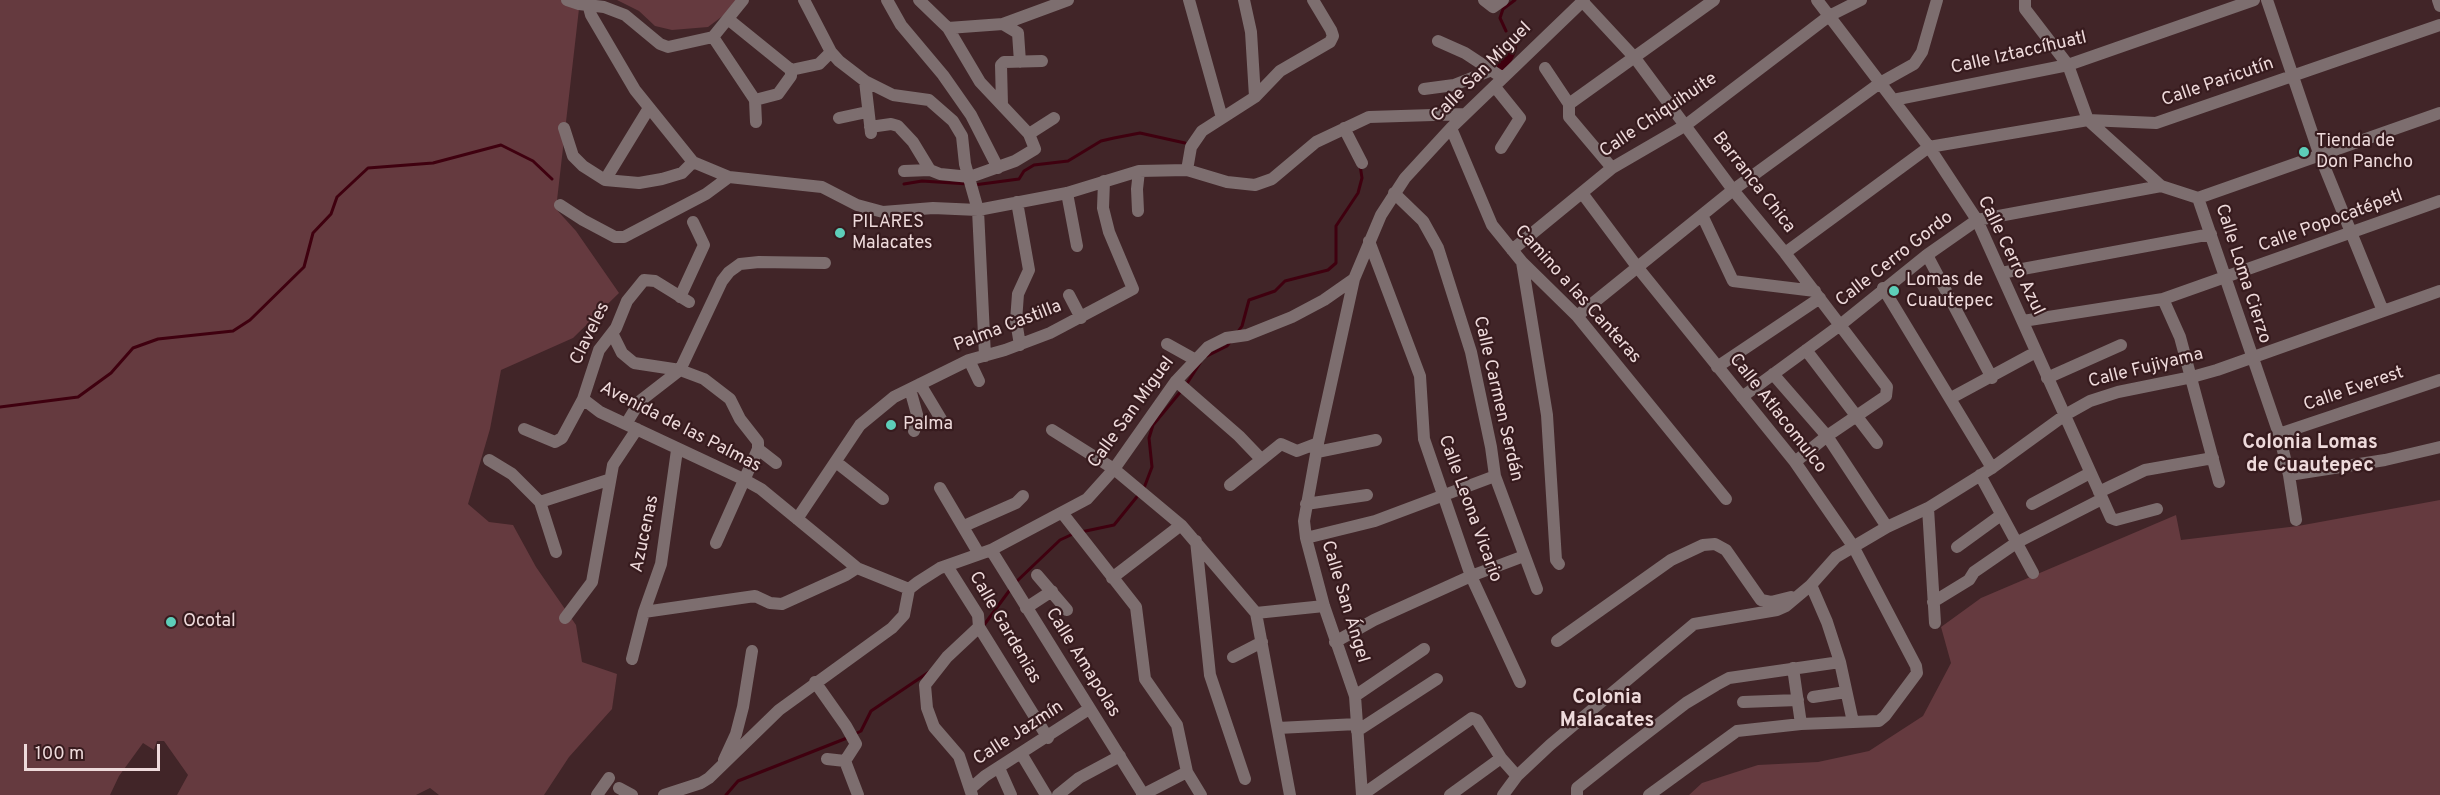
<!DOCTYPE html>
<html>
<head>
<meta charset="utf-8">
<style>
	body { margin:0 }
	#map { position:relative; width:2440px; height:795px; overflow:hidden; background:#412528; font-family:Overpass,sans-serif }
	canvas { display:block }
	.scale { position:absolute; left:24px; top:744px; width:136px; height:27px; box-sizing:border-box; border:3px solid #eedadb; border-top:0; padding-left:8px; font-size:18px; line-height:21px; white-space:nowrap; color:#eedadb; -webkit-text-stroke:4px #371b1e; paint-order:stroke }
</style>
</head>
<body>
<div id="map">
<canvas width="2440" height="795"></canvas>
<div class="scale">100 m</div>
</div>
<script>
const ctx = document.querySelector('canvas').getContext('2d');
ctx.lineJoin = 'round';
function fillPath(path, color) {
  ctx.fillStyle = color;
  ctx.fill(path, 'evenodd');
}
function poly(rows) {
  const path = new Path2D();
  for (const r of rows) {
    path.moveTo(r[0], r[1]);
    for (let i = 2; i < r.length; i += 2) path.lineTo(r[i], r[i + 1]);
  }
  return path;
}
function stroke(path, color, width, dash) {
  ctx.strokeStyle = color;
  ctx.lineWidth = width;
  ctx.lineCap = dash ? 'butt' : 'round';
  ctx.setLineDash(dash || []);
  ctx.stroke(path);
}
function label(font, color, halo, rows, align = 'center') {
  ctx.font = font + ' Overpass,sans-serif';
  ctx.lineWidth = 4.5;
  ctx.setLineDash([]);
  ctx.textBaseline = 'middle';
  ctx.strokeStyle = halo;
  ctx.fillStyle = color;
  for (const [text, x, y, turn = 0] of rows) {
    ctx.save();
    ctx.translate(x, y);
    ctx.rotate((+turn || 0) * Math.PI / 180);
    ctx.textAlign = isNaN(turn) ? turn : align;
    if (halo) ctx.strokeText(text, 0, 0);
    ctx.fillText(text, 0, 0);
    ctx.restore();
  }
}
const green = poly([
	[0,0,580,0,556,209,576,231,619,293,573,338,501,370,490,429,468,504,489,522,513,525,536,567,576,625,582,662,617,674,612,709,569,757,544,795,439,795,430,788,416,795,177,795,188,775,164,741,157,741,154,750,143,743,119,776,110,795,0,795],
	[617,0,744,0,708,27,672,30,655,26,639,11],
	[2440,500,2440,795,1689,795,1702,783,1758,765,1818,762,1869,751,1923,716,1951,663,1941,627,1981,598,2176,515,2181,540,2298,526]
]);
const stream = poly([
	[1506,31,1500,18,1503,9,1515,0],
	[904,184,922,181,968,184],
	[974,185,1019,179,1024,171,1034,165,1068,161,1101,141,1114,138,1140,133,1185,143],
	[1237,333,1242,326,1249,300,1275,291,1285,281,1328,270,1336,263,1336,226,1358,193,1362,178,1360,165],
	[1207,356,1227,346,1231,341],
	[1186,385,1200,363],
	[0,407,78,397,111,373,133,348,158,339,233,331,250,320,304,267,313,233,331,214,337,197,368,168,433,163,501,145,533,161,552,179],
	[1144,488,1152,467,1149,438,1153,425,1182,390],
	[1081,532,1114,525,1140,493],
	[1016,582,1060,540,1075,533],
	[984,625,1012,587],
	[853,735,861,731,871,711,929,672],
	[726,795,738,781,847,738]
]);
const river = poly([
	[1500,67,1509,48]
]);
const minor = poly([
	[567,0,579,4,604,7,625,15,660,44,668,47,713,37,743,0],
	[587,0,591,15,635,90,693,162,729,177,822,187,857,205,883,212,933,208,978,210,1067,193,1139,171,1187,170,1227,182,1255,185,1272,179,1316,142,1369,117,1465,114],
	[804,0,831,52,839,61,865,81,893,95,929,100,953,121,962,136,965,164,978,210,985,356],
	[887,0,901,25,943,75,971,115,998,168],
	[1189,0,1222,118],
	[1244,0,1251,32,1255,97],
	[1484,0,1493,7,1503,0],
	[1817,0,1929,147,1977,220,2111,518,2116,520,2157,509],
	[2025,0,2025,9,2068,65,2088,120,2161,186,2198,198,2279,434,2289,475,2296,520],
	[2267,0,2320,156,2383,311],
	[2438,0,2440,6],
	[1582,1,1635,58,1733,190,1785,253,1887,387,1886,396,1827,436,1795,462],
	[728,19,791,70],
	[1003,24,1018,33,1020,62],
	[948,28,1003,24,1068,0],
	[713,37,755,100,778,94,791,76,791,70,819,64,831,52],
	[1438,41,1465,53,1503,78],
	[1545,68,1569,104,1569,117,1612,168],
	[865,81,871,133],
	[1495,87,1520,118,1501,148],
	[1424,89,1454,85,1492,70],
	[755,100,756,122],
	[1893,100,2068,65,2254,0],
	[1569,104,1714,0],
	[1002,105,1001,65,1004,62,1042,61],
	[839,118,867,112],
	[870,127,891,124,898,126,913,142,930,170,940,174,970,177,1015,161,1035,149,1029,134,980,82,948,28,919,0],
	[564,128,573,156,583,166,605,180,639,183,662,179,682,173,693,162],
	[1344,128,1362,163],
	[1451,128,1492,225,1522,262,1577,316,1726,499],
	[1029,134,1054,118],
	[1187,170,1191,147,1202,131,1255,97,1280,71,1330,42,1333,36,1331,30,1313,0],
	[904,171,930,170],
	[605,180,649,108],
	[1067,193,1077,246],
	[1394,193,1423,221,1438,248,1471,352,1491,447,1495,476,1537,589],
	[1582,193,1638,268,1795,462,1853,546,1916,666,1917,673,1885,716,1879,721,1801,724,1737,731,1649,795],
	[2198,198,2440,113],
	[1017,202,1029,270,1018,294,1016,321,1020,345],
	[560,205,583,220,615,237,624,237,706,194,729,177],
	[1138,211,1137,189,1139,171],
	[1702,215,1733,281,1815,291],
	[1369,241,1420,376,1424,439,1471,576,1520,682],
	[1512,250,1612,168,1686,125,1829,16,1861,0],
	[1785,253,1929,147,2088,120,2156,123,2440,25],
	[1927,255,1992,378],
	[1522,262,1547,415,1556,560,1559,564],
	[2001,273,2211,234],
	[1883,288,1992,468],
	[1069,295,1081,318],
	[680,297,704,245,693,222],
	[2163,299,2180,337,2219,482],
	[1577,316,1733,190,1880,83,1914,64,1922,52,1937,0],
	[2023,321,2163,299,2440,201],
	[612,333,622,353,634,363,680,370,704,379,730,399,740,419,758,442,758,449,716,543],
	[1167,344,1194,359],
	[1806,350,1877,443],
	[969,360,979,381],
	[1717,367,1820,298],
	[1773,374,1827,436,1887,527],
	[2047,378,2121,345],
	[1176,381,1239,436,1261,459],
	[920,384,941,419],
	[910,389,918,418,914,431],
	[1742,397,1839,326,1927,255,1977,220,2161,186],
	[1951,398,2036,352],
	[583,399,600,412,743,479,761,489,857,568,909,589],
	[626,424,640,401,680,370,722,281,729,272,740,264,759,262,825,263],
	[524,429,555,442,562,438,583,399,599,350,616,328,627,301,644,280,655,281,689,302],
	[1052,430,1114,469,1181,525,1256,613,1290,795],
	[2279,434,2440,380],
	[758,449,776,463],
	[1317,452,1376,440],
	[489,460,512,474,540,502,608,480],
	[836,462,883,499],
	[1980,475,2033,573],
	[2289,475,2385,460,2440,447],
	[1230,485,1281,444,1297,451,1318,443],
	[940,488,979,554],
	[2099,492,2145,470,2213,458],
	[540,502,556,552],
	[1306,504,1367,495],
	[2032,504,2090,473],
	[1928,508,1935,623],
	[1063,514,1136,607,1145,679,1177,725,1187,772,1201,795],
	[797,519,860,425,894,397,969,360,1005,350,1050,333,1133,289,1109,232,1103,208,1104,181],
	[964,526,1016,503,1023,496],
	[1306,538,1375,521,1495,476],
	[1196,541,1210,675,1245,779],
	[1957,547,2001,515],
	[991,550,1143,794],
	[947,566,978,615,979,627,1048,738],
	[1037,575,1067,610],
	[1112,578,1181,525],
	[1811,585,1827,622,1840,662,1853,722],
	[1933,602,1969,580,1974,572,2016,543,2102,499],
	[1026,608,1052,591],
	[644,612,755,596,770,603,782,604,846,575,857,568],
	[1256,613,1324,606],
	[565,618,592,582,613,465,637,429],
	[1557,641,1671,560,1703,545,1715,544,1726,550,1761,600,1771,602,1791,597],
	[1335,642,1374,620,1471,576,1524,556],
	[1233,657,1262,642],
	[632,659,644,612,661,564,677,450],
	[1793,668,1801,724],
	[815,682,846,726,856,744,845,761,858,795],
	[1355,696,1424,649],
	[1813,697,1846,692],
	[1743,702,1798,700],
	[1278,728,1357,724],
	[1357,731,1437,679],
	[1022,755,1046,795],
	[827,759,845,761],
	[724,760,736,734,743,707,752,651],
	[999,768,1011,795],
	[619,788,632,795],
	[970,789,985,776,1089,709],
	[597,795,609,778],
	[664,795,701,783,709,778,779,710,892,628,904,615,909,589,918,582,940,568,991,550,1087,499,1114,469,1176,381,1208,347,1226,338,1247,335,1292,317,1324,300,1354,279],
	[972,795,959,756,934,727,927,708,925,685,947,657,979,627],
	[1058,795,1079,778,1120,756],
	[1142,795,1187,772],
	[1362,795,1355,696,1324,606,1306,538,1304,521,1318,443,1354,279,1381,215,1405,178,1451,128,1584,0],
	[1362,795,1472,718,1477,720,1501,758,1517,776],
	[1450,795,1501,758],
	[1503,795,1517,776,1550,745,1694,624,1777,610,1786,606,1811,585,1836,557,1887,527,1928,508,1992,468,2065,415,2090,401,2118,392,2192,377,2217,370,2440,291],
	[1577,795,1577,788,1621,753,1686,703,1716,685,1729,678,1840,662]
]);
const markers = [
	[2304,152,6,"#5dceb9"],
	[840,233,6,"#5dceb9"],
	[1894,291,6,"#5dceb9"],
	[891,425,6,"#5dceb9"],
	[171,622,6,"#5dceb9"]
];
const streetNames = [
	["Calle Iztaccíhuatl",2019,54,-13],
	["Calle San Miguel",1482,73,-45],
	["Calle Paricutín",2218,83,-19],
	["Calle Chiquihuite",1659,116,-34],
	["Barranca Chica",1753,183,52],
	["Calle Popocatépetl",2331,222,-20],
	["Calle Cerro Azul",2010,256,64],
	["Calle Cerro Gordo",1895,260,-38],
	["Calle Loma Cierzo",2242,274,72],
	["Camino a las Canteras",1577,295,48],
	["Palma Castilla",1008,327,-21],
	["Claveles",591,334,-64],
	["Calle Fujiyama",2146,369,-14],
	["Calle Everest",2354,390,-19],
	["Calle Carmen Serdán",1497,399,77],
	["Calle San Miguel",1132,413,-54],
	["Calle Atlacomulco",1777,414,52],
	["Avenida de las Palmas",680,428,27],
	["Calle Leona Vicario",1469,509,70],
	["Azucenas",646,534,-78],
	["Calle San Ángel",1344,602,73],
	["Calle Gardenias",1004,628,60],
	["Calle Amapolas",1082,663,58],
	["Calle Jazmín",1019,734,-33]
];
const poiNames = [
	["Tienda de",2316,142],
	["Don Pancho",2316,163],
	["PILARES",852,223],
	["Malacates",852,244],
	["Lomas de",1906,281],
	["Cuautepec",1906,302],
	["Palma",903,425],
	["Ocotal",183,622]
];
const neighbourhoodNames = [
	["Colonia Lomas",2310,444],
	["de Cuautepec",2310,467],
	["Colonia",1607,699],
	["Malacates",1607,722]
];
fillPath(green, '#653a3f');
stroke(stream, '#3f000f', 3);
stroke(river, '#3f000f', 16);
stroke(minor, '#7d6e6f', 12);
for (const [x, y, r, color] of markers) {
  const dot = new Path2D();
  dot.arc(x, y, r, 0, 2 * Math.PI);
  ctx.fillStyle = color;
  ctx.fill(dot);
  stroke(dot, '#371b1e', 2);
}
label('18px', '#eedadb', '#371b1e', streetNames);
label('18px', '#eedadb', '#371b1e', poiNames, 'left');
label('bold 20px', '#eedadb', '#371b1e', neighbourhoodNames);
</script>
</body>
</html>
